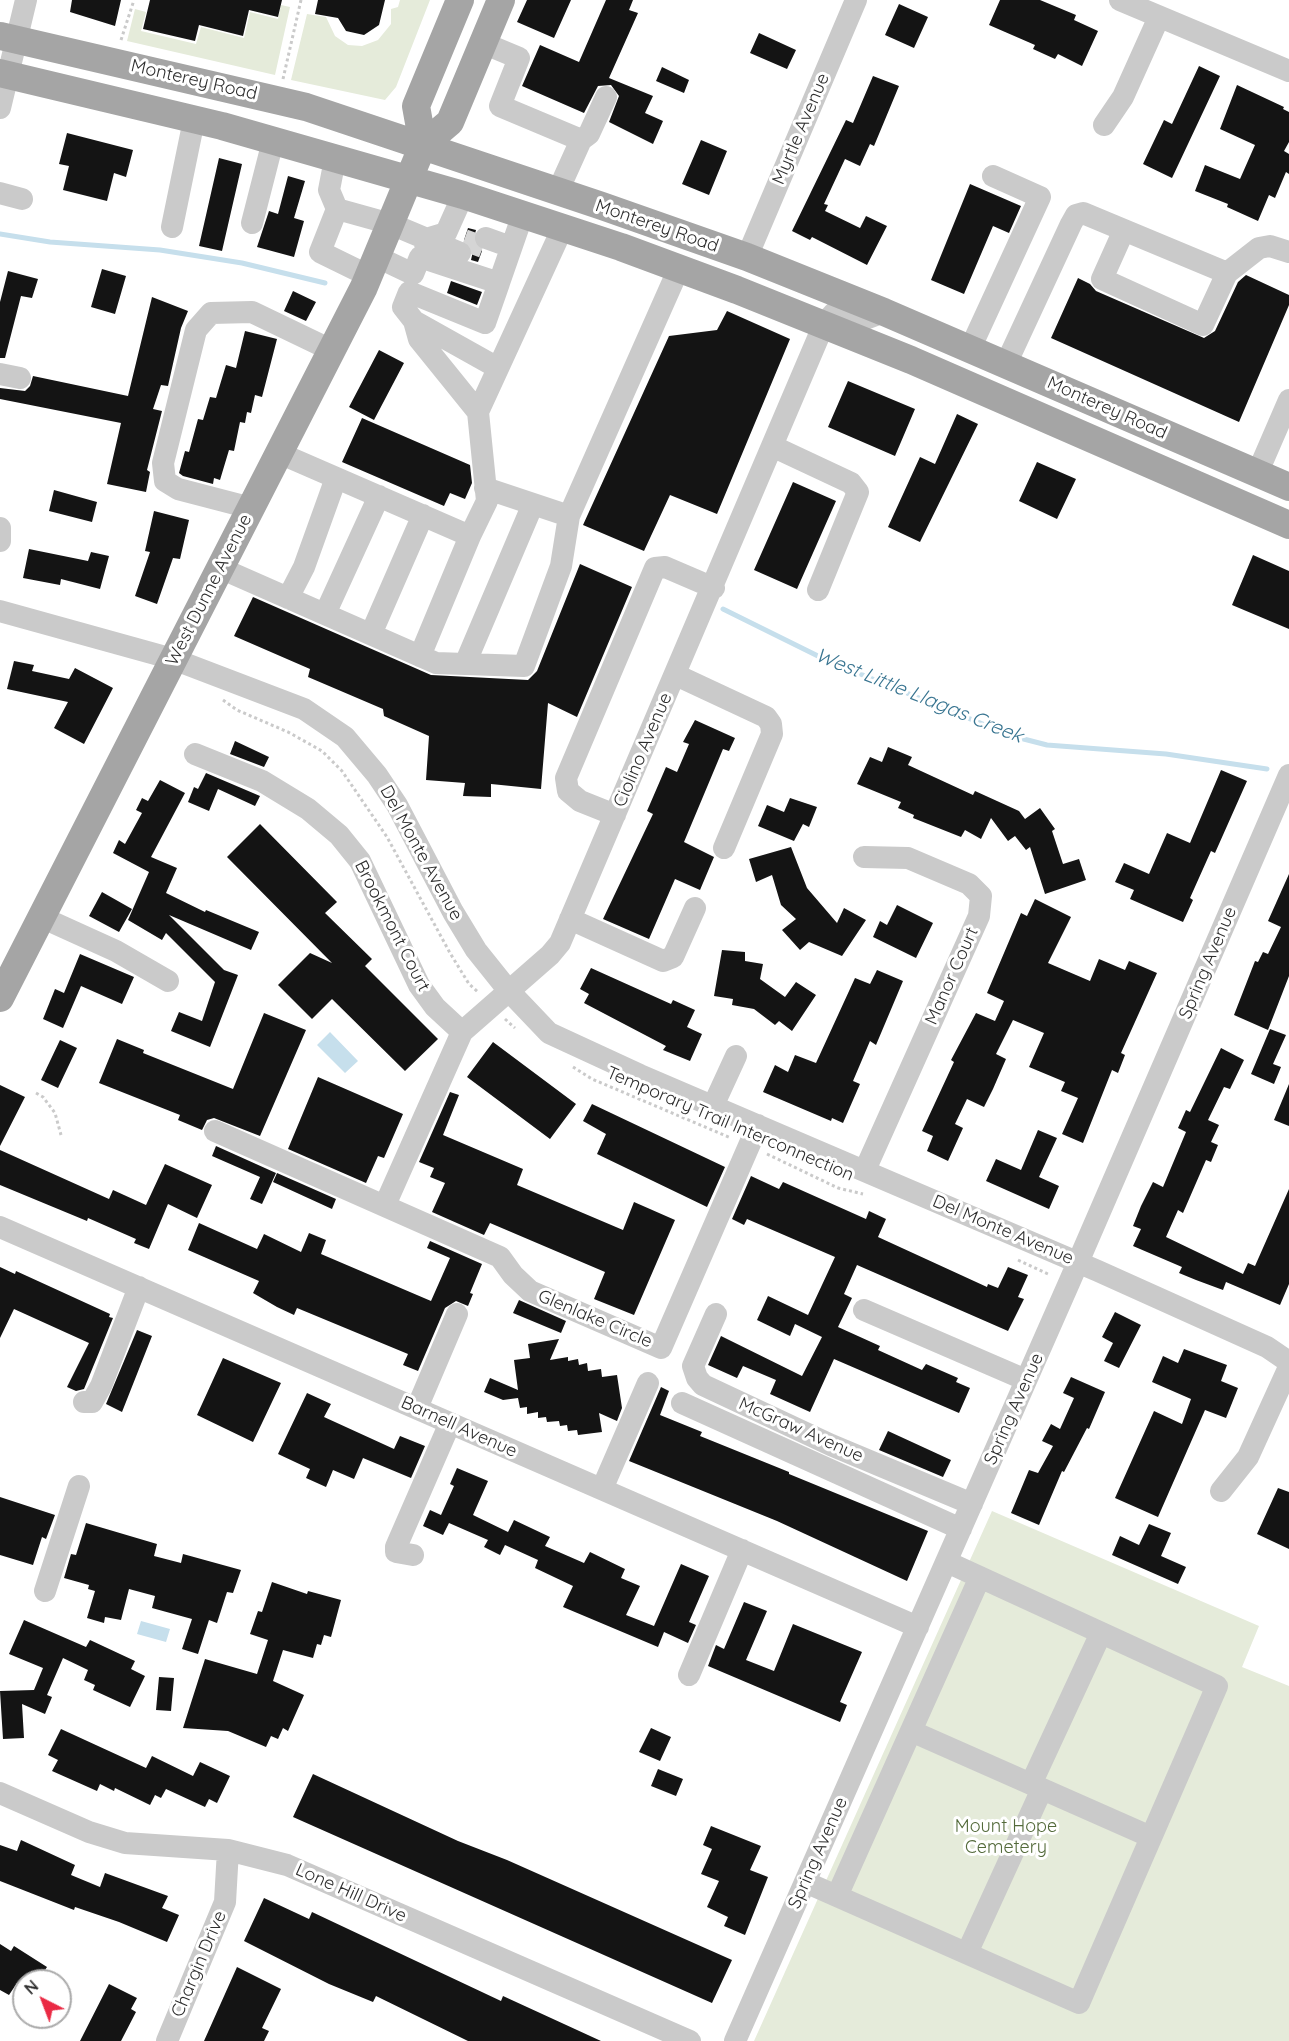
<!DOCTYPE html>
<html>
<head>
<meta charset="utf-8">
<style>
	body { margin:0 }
	#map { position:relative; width:1289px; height:2041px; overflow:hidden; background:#fff; font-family:Quicksand,sans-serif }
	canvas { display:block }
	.north { position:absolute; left:12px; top:1969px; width:60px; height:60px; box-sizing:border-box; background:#fff; border:2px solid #ababab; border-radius:50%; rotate:318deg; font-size:16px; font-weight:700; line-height:24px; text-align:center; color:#2d2d2d }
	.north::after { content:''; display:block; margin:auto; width:21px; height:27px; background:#ea2a44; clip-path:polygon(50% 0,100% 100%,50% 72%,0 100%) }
</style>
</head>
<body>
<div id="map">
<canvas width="1289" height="2041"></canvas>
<div class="north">N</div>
</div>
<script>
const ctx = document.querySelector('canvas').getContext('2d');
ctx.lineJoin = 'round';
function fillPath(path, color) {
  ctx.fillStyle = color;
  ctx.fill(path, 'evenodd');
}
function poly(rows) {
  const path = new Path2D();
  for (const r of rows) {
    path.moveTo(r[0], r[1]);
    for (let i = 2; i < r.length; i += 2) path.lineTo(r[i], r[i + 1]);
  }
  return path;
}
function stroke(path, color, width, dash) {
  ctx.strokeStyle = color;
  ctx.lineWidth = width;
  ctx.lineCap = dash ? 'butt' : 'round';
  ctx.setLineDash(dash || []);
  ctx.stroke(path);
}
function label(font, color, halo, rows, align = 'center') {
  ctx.font = font + ' Quicksand,sans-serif';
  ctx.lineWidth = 6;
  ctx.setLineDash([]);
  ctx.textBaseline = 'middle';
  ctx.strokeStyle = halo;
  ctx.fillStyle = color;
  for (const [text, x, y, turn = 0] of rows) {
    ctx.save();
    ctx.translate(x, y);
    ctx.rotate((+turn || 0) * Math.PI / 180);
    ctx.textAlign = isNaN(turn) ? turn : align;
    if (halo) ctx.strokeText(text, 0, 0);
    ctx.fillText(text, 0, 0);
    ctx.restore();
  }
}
const green = poly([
	[400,0,430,0,396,87,385,100,291,80,307,14,326,17,335,36,348,45,362,46,378,40,391,24,391,9,398,7],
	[281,5,290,7,275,75,127,41,135,9,146,12,141,31,196,44,201,27,244,38,250,12,278,19],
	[992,1511,1259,1626,1242,1667,1289,1686,1289,2041,754,2041]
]);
const water = poly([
	[330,1032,358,1061,345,1073,317,1045],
	[141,1621,170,1629,166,1642,137,1634]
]);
const stream = poly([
	[0,234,50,242,160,250,242,263,325,283],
	[723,609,826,660,1012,736,1047,745,1166,754,1267,769]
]);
const building = poly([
	[72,0,121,0,115,26,70,12],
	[150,0,282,0,278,17,249,10,243,36,199,25,195,41,143,29],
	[318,0,385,0,379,25,364,35,346,31,338,18,315,14],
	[527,0,571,0,554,38,517,22],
	[606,0,633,0,629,10,638,13,609,78,653,96,645,113,663,121,653,144,609,122,619,96,611,85,598,86,584,113,522,86,540,45,579,62],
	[1000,0,1040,0,1076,15,1074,20,1098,31,1082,66,1058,54,1055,59,1033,49,1035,45,989,25],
	[899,4,928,17,914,48,885,35],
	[759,33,796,50,787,69,750,53],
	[1199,66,1220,76,1172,178,1143,164,1164,120,1172,124],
	[662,67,689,80,684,93,656,81],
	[873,76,899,86,874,146,870,144,860,166,845,159,824,204,828,205,825,211,860,228,866,216,887,226,867,265,812,237,810,240,792,231,846,120,853,123],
	[1237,85,1284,107,1283,109,1289,112,1289,142,1284,151,1289,154,1289,174,1286,172,1275,198,1269,195,1258,221,1227,207,1228,204,1195,191,1205,165,1240,179,1255,145,1220,129],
	[67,133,133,150,126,177,114,173,107,201,63,190,69,166,59,164],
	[701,140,727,151,709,195,682,184],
	[219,158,242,164,222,251,199,246],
	[288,176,305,181,294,218,304,221,294,257,257,247,269,211,278,214],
	[970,184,1021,206,1009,233,993,226,964,294,931,280],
	[468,228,476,230,473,241,482,251,478,262,471,260,473,251,464,240],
	[102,269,126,276,115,314,91,307],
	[8,271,38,279,32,298,21,296,5,358,0,358,0,302],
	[1246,275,1289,295,1289,305,1239,422,1051,338,1078,278,1090,284,1096,291,1204,338,1215,331,1238,282],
	[451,281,482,292,477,305,447,293],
	[293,291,316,302,306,321,284,311],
	[152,297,188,311,181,328,168,386,161,385,153,409,162,411,147,470,150,472,146,492,107,484,121,423,0,399,0,388,25,391,30,386,33,376,128,396],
	[727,311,790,339,717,514,670,495,644,551,583,525,669,336,717,330],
	[245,331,277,339,262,397,255,395,251,413,247,412,245,423,240,422,234,451,229,450,220,480,214,478,213,484,183,476,179,473,185,451,189,452,198,419,203,420,210,397,216,398,226,365,236,368],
	[379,350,404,363,374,420,349,407],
	[848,381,915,409,895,456,828,427],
	[957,414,978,424,920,542,888,527,920,457,935,464],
	[362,418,470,465,472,483,465,499,450,493,444,506,342,462],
	[1037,462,1076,479,1057,519,1019,501],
	[793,482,836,501,797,589,754,570],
	[54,490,97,502,92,522,49,511],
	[154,511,189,520,180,559,173,558,157,604,135,596,150,552,145,551],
	[29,549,88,561,91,552,109,556,100,589,61,579,60,585,23,578],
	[1253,555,1289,571,1289,629,1232,605],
	[580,564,632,587,577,717,548,703,541,789,491,784,491,797,463,796,465,783,426,780,429,736,384,716,383,709,308,677,310,669,234,636,253,597,431,675,528,680,537,671],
	[14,661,34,665,32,671,69,679,75,668,113,688,84,744,54,728,68,702,7,689],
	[695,720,735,738,729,751,723,749,684,842,714,857,700,890,675,879,649,939,603,919,653,814,647,811,666,767,677,772,689,744,683,742],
	[235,741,269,757,264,767,230,754],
	[888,747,912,757,908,765,973,795,975,791,1019,811,1025,819,1040,808,1055,829,1052,831,1063,864,1079,859,1086,880,1045,894,1030,847,1026,850,1015,836,1008,841,991,818,981,839,965,830,961,837,913,818,914,815,898,808,901,802,857,784,870,757,882,762],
	[1221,770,1247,781,1215,853,1211,851,1190,898,1193,900,1183,922,1130,899,1134,890,1115,882,1124,863,1149,874,1167,833,1190,843],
	[206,773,260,796,255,806,218,789,209,811,188,802,194,787,198,789],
	[160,780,185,793,151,857,177,868,166,893,205,912,206,910,259,932,251,950,169,915,224,970,238,975,210,1047,171,1031,179,1012,202,1021,215,982,166,933,162,940,128,920,149,872,113,853,119,840,125,844,142,813,136,810,142,798,148,801],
	[790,798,817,807,809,827,803,824,794,841,758,826,767,805,784,812],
	[260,824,337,902,325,913,372,959,365,966,438,1039,405,1071,332,999,312,1019,278,985,310,953,332,963,227,857],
	[791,847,807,888,837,923,844,908,866,920,842,956,809,942,800,950,782,930,796,919,781,905,772,875,756,882,749,859],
	[1289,874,1289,976,1268,1030,1234,1015,1255,961,1258,962,1263,952,1268,954,1281,927,1268,921],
	[102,892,132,909,119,932,89,916],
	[1035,899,1071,917,1048,963,1090,981,1099,959,1125,970,1129,961,1157,973,1121,1053,1125,1055,1118,1073,1112,1070,1083,1143,1062,1134,1078,1098,1061,1091,1065,1082,1029,1067,1044,1033,1013,1020,996,1054,1006,1059,993,1089,984,1107,967,1099,955,1124,963,1128,948,1161,927,1151,933,1136,922,1131,954,1062,951,1060,976,1013,995,1021,1004,1001,987,993,1021,913,1027,916],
	[897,905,933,923,916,958,873,937,880,921,887,925],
	[722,950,745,952,745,961,763,964,760,979,785,997,796,982,816,995,792,1031,779,1021,775,1025,754,1009,732,1005,733,999,714,996],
	[80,954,134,977,122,1004,81,986,63,1028,43,1019,55,989,64,993],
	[591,968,671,1004,673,1000,695,1010,687,1027,702,1034,690,1061,663,1050,666,1046,584,1003,589,994,580,989],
	[877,970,903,981,876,1045,870,1041,853,1081,860,1084,843,1123,832,1118,831,1121,763,1092,775,1065,788,1072,795,1055,816,1063,855,978,870,984],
	[264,1013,306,1030,260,1136,214,1118,207,1120,202,1130,178,1120,180,1115,99,1083,117,1039,144,1050,143,1053,233,1089],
	[1270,1029,1286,1035,1273,1064,1281,1067,1274,1084,1251,1074],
	[60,1040,77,1048,58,1088,41,1080],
	[493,1042,576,1104,550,1139,467,1077],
	[1221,1048,1244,1060,1230,1089,1224,1087,1208,1120,1219,1125,1211,1142,1218,1145,1211,1162,1206,1160,1183,1213,1178,1210,1166,1237,1243,1274,1248,1263,1255,1266,1289,1189,1289,1284,1280,1305,1226,1282,1223,1290,1196,1280,1179,1273,1182,1267,1133,1246,1141,1229,1133,1226,1141,1206,1153,1182,1163,1187,1186,1132,1178,1128,1186,1110,1190,1112],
	[318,1077,403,1114,384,1158,378,1156,366,1183,288,1149],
	[1289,1084,1289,1126,1274,1120],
	[0,1085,25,1097,0,1146],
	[450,1092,459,1095,443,1135,523,1169,517,1185,623,1230,634,1202,675,1220,634,1315,594,1299,605,1272,490,1223,484,1235,432,1212,445,1183,430,1177,434,1168,419,1162],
	[592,1104,725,1167,707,1207,597,1154,606,1134,583,1121],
	[1038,1130,1057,1138,1039,1177,1059,1186,1049,1209,986,1181,996,1159,1021,1170],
	[216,1146,276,1173,262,1204,250,1199,260,1177,212,1156],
	[0,1150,109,1199,113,1190,146,1205,165,1164,212,1185,197,1218,168,1204,149,1249,134,1243,136,1239,88,1218,87,1221,0,1185],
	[277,1173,336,1199,332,1209,273,1182],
	[751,1176,779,1189,783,1182,866,1219,869,1211,886,1219,878,1237,987,1287,988,1284,998,1288,1008,1267,1028,1275,1018,1297,1024,1299,1008,1331,857,1265,844,1294,852,1298,838,1327,880,1346,878,1350,922,1370,926,1364,958,1378,956,1382,970,1388,959,1413,834,1359,810,1412,770,1394,776,1380,743,1366,737,1378,708,1365,721,1336,802,1376,822,1337,795,1324,790,1336,757,1320,768,1296,808,1315,835,1257,747,1219,744,1225,732,1219],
	[199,1223,257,1249,264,1234,301,1252,309,1233,326,1240,321,1254,431,1301,450,1258,427,1248,430,1241,482,1264,470,1293,473,1294,468,1306,456,1301,445,1308,418,1371,403,1365,408,1354,297,1308,294,1315,277,1307,253,1293,259,1281,188,1250],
	[0,1267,15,1274,16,1271,110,1314,109,1317,113,1318,84,1389,76,1391,67,1387,89,1343,14,1309,0,1338],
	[519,1300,566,1321,561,1333,513,1313],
	[1115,1312,1141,1325,1119,1368,1104,1361,1113,1343,1102,1337],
	[137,1330,152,1336,122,1412,106,1404],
	[559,1339,550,1360,568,1357,568,1361,578,1359,579,1365,587,1363,588,1371,601,1369,602,1377,617,1375,622,1408,617,1421,599,1413,602,1432,578,1435,577,1430,568,1431,567,1425,560,1426,559,1421,547,1422,546,1417,538,1418,538,1412,527,1414,527,1407,520,1408,518,1398,503,1400,484,1392,490,1378,518,1390,514,1360,530,1358,528,1344],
	[1184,1349,1227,1365,1221,1381,1238,1388,1226,1418,1205,1410,1158,1517,1115,1498,1154,1411,1182,1424,1191,1399,1152,1382,1163,1356,1178,1363],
	[223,1358,281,1383,253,1442,197,1415],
	[1071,1377,1105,1392,1089,1429,1087,1428,1064,1472,1062,1471,1039,1525,1011,1513,1029,1470,1038,1473,1053,1446,1042,1441,1051,1424,1060,1429,1074,1398,1063,1393],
	[661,1387,669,1391,660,1415,702,1432,700,1436,789,1472,789,1474,928,1531,907,1581,777,1521,629,1461],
	[307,1393,331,1404,324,1417,394,1449,400,1436,425,1446,411,1478,363,1458,354,1479,333,1470,326,1487,306,1478,310,1469,278,1454],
	[888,1431,951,1460,943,1477,879,1450],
	[457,1468,488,1481,473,1515,508,1532,514,1520,550,1537,545,1546,584,1563,590,1552,625,1569,621,1578,640,1586,626,1615,654,1626,681,1564,709,1576,689,1622,696,1625,688,1643,664,1632,658,1647,563,1607,573,1586,535,1568,538,1560,505,1545,500,1555,484,1547,488,1540,449,1523,443,1535,423,1526,430,1510,441,1515,454,1486,450,1484],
	[1278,1488,1289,1492,1289,1549,1257,1534],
	[0,1497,55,1515,46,1539,42,1537,33,1565,0,1555],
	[86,1523,157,1544,154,1556,181,1563,183,1554,241,1570,233,1593,227,1592,217,1623,209,1620,198,1654,182,1649,192,1619,152,1608,155,1596,129,1589,121,1620,105,1617,104,1623,87,1618,95,1591,88,1589,89,1585,64,1578,71,1554,76,1555],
	[1149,1524,1171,1533,1161,1556,1186,1567,1178,1584,1112,1555,1120,1536,1139,1545],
	[272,1582,307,1594,308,1591,341,1600,331,1637,324,1635,321,1645,317,1644,313,1658,283,1650,273,1681,304,1695,288,1731,283,1728,278,1739,271,1736,266,1747,228,1731,183,1728,205,1659,257,1674,268,1640,250,1634,258,1611,262,1612],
	[744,1602,767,1611,746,1660,774,1671,793,1624,862,1652,840,1702,847,1705,840,1722,708,1666,716,1645,724,1649],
	[24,1620,86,1647,90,1640,135,1661,131,1669,145,1676,130,1707,93,1690,95,1685,84,1680,88,1670,63,1658,47,1695,52,1697,45,1714,22,1704,24,1738,3,1739,0,1691,34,1690,43,1668,9,1654],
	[159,1677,174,1678,171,1711,156,1710],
	[651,1728,671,1737,660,1761,639,1752],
	[61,1729,146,1768,152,1756,193,1776,200,1762,230,1776,217,1803,209,1799,205,1807,166,1789,161,1798,155,1795,150,1805,115,1788,114,1791,100,1784,97,1791,52,1771,58,1760,48,1755],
	[658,1769,683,1779,676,1796,651,1786],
	[313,1774,458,1841,507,1860,732,1960,712,2003,293,1817],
	[711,1826,761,1846,750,1870,768,1877,745,1935,724,1926,728,1917,707,1907,719,1881,701,1874,712,1849,703,1845],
	[21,1840,75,1865,71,1875,100,1887,105,1873,168,1896,162,1908,179,1915,167,1942,119,1922,75,1907,74,1910,0,1881,0,1845,17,1851],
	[264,1898,309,1919,312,1912,501,2001,503,1996,601,2041,468,2041,376,1996,373,2002,329,1984,244,1941],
	[0,1944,11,1951,14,1946,47,1967,38,1981,24,1981,24,1987,17,1983,9,1995,0,1990],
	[237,1967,281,1989,262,2028,269,2031,264,2041,204,2041],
	[109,1984,137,1998,131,2009,136,2012,121,2041,80,2041]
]);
const minorTunnel = poly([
	[464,240,483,247]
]);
const path = poly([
	[121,40,134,0],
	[283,79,301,0],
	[223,700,237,710,288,732,322,751,342,771,387,837,450,953,469,984,479,993],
	[505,1019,515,1028],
	[573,1067,592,1079,731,1138],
	[36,1093,43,1097,55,1113,61,1135],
	[767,1154,838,1188,863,1194],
	[1018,1260,1050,1275]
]);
const minor = poly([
	[1120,0,1289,71],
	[483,43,519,58,500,106,581,140,558,191],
	[0,108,26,0],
	[1104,125,1123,97,1159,17],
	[581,140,589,134,606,97],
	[335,159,329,190,337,209],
	[0,193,22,199],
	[252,223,273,141],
	[172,227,194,120],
	[486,238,511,247],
	[425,244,426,239,446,233,463,195],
	[375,256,413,274,420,257,499,283,523,214],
	[747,257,856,0],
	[1227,273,1259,248,1270,246,1289,252],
	[369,276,320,252,337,209,391,224,460,253],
	[414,321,403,307,409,292,485,323,499,283],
	[970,349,1040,197,993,176],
	[1006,364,1071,224,1076,215,1083,213,1227,273,1203,325,1102,279,1124,230],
	[0,374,20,378],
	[478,412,419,339,414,321,498,368],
	[772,446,851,483,858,492,818,590],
	[279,453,470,536,487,501,478,412,563,227],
	[1257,474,1289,400],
	[251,508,178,489,165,481,163,463,196,330,211,313,252,312,331,350],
	[569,516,679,268],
	[0,528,0,541],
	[220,568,436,663,524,666,561,566,569,516,485,488],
	[288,598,304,567,336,478],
	[0,611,173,659,304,709,345,737,377,775,397,805,453,912,476,950,508,990,549,1033,640,1075,1098,1271,1267,1347,1289,1362],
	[325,614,379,496],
	[371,634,423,515],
	[420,656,470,536],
	[465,664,533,504],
	[676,675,766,717,771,724,772,734,724,848],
	[195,754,262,781,308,809,339,835,360,861,419,985,435,1007,462,1032],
	[615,815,580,801,568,791,566,778,655,568,665,567,714,588],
	[864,857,908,858,969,884,981,896,979,916,865,1170],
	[41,917,116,951,168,981],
	[570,919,663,961,673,957,695,908],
	[713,1106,736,1056],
	[215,1131,500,1257,513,1275,530,1291,661,1348,758,1125],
	[385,1205,462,1032,550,955,560,943,824,324,834,313,860,321,884,312],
	[0,1227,918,1627],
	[864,1310,1026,1380],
	[716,1314,693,1366,697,1378,703,1385,831,1445,972,1504],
	[84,1402,92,1402,101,1386,139,1287],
	[682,1403,961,1529],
	[417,1408,457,1314],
	[602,1489,648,1383],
	[1221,1491,1248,1457,1289,1367],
	[413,1555,396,1552,396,1547,450,1423],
	[45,1591,79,1486],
	[689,1675,742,1550],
	[911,1731,1151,1837],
	[1031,1784,1101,1633],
	[0,1793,89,1832,125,1843,228,1850,287,1865,690,2041],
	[805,1882,1079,2003,1217,1686,947,1562],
	[837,1896,980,1577],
	[967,1953,1042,1789],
	[167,2041,225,1902,228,1850],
	[735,2041,1069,1283,1289,775]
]);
const major = poly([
	[0,36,306,107,602,206,747,257,884,312,1289,487],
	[0,73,222,126,463,195,621,247,737,290,911,360,1289,525],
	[423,145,416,106,460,0],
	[0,998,364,287,423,145,450,122,501,0]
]);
const streetNames = [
	["Monterey Road",194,80,13],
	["Myrtle Avenue",801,129,-67],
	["Monterey Road",657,226,19],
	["Monterey Road",1107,408,24],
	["West Dunne Avenue",209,590,-63],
	["Ciolino Avenue",643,750,-67],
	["Del Monte Avenue",421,853,61],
	["Brookmont Court",392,926,63],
	["Spring Avenue",1208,963,-67],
	["Manor Court",952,976,-66],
	["Temporary Trail Interconnection",730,1124,23],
	["Del Monte Avenue",1003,1230,23],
	["Glenlake Circle",595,1319,23],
	["Spring Avenue",1014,1409,-66],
	["Barnell Avenue",459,1427,24],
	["McGraw Avenue",801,1430,24],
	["Spring Avenue",818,1853,-66],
	["Lone Hill Drive",351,1893,24],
	["Chargin Drive",199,1964,-67]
];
const parkNames = [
	["Mount Hope",1006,1827],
	["Cemetery",1006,1848]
];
const waterNames = [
	["West Little Llagas Creek",919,696,22]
];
fillPath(green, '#e5ebda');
fillPath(water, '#c6dfec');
stroke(stream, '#c6dfec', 5);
fillPath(building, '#141414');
stroke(minorTunnel, '#d5d5d5', 22, [22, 11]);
stroke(path, '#cacaca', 3, [3, 3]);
stroke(minor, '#cacaca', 22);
stroke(major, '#a5a5a5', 28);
label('18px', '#2d2d2d', '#fff', streetNames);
label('18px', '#536a3a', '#fff', parkNames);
label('italic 20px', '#397591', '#fff', waterNames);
</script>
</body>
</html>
